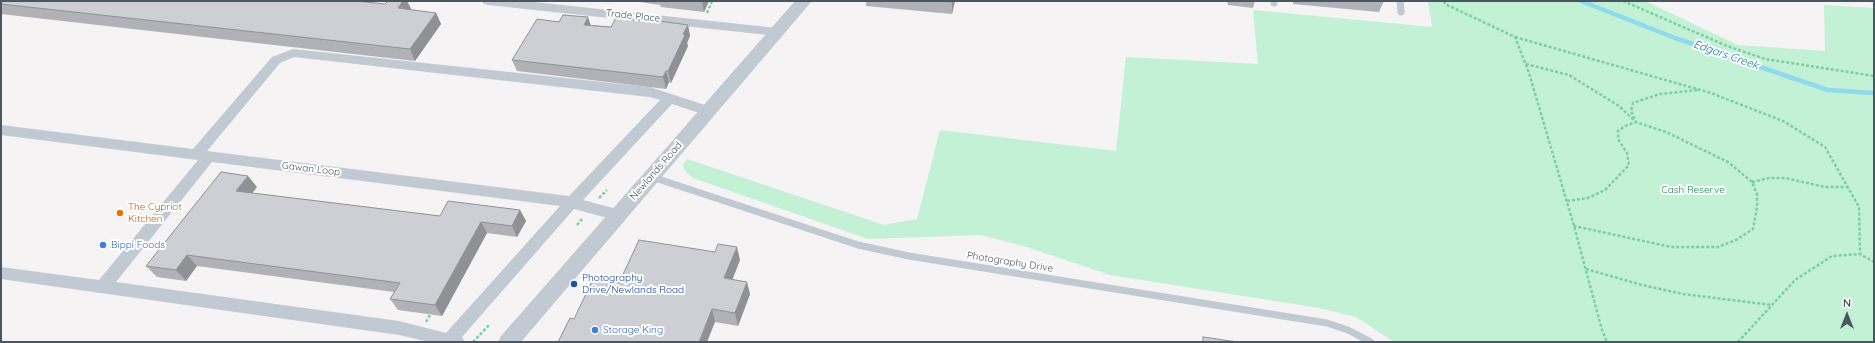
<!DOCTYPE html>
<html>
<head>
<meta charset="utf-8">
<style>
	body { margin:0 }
	#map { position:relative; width:1875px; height:343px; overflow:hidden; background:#f5f3f3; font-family:Quicksand,sans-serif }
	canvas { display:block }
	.frame { position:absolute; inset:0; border:2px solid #4a5661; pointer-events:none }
	.north { position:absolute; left:1827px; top:295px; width:40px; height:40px; -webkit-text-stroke:3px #fff; paint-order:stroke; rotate:0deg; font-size:11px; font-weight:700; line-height:16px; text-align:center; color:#4a5661 }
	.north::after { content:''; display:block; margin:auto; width:14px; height:18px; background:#4a5661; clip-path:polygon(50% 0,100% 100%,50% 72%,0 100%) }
</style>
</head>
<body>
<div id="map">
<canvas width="1875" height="343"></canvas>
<div class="frame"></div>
<div class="north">N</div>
</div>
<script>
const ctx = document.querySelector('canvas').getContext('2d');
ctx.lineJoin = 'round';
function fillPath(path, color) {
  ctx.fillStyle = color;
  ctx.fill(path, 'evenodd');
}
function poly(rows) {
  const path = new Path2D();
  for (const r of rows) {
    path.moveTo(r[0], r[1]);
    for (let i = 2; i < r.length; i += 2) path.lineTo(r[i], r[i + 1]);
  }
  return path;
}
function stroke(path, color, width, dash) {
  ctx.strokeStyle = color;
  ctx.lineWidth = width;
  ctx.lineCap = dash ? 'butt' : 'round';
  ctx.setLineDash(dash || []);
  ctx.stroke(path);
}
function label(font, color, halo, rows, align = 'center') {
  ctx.font = font + ' Quicksand,sans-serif';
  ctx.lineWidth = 4;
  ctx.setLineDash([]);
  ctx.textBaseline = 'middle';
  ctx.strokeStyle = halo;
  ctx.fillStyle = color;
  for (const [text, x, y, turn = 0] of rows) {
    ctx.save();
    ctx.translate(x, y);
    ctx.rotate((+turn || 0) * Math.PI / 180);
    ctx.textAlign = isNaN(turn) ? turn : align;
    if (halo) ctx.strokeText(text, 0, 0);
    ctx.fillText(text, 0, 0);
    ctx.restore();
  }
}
const green = poly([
	[1428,1,1645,1,1738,45,1825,51,1824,5,1874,8,1874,342,1394,342,1356,317,1319,308,1110,275,1023,246,981,235,868,239,693,178,685,171,683,165,687,159,884,225,917,219,940,130,1116,151,1126,57,1258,64,1253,10,1432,27]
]);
const stream = poly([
	[1581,1,1675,38,1828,90,1874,93]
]);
const path = poly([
	[1444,1,1445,4,1515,37,1529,73,1574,226,1602,330,1607,342],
	[1623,1,1727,46,1765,59,1874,76],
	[707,13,712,1],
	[1515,37,1711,93,1783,121,1825,147,1859,207,1860,254],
	[1526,64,1569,75,1619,106,1636,122,1666,132,1728,162,1752,182,1757,194,1757,207,1753,229,1736,240,1718,247,1671,247,1574,226],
	[1752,182,1769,178,1785,178,1825,187,1847,187],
	[599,198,607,190],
	[1567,201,1588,198,1605,190,1629,165,1627,153,1618,139,1618,131,1625,126,1636,122,1631,111,1633,103,1660,94,1698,90],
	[577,225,582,219],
	[1586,269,1642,285,1683,294,1772,305],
	[426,322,430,315],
	[473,342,490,324],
	[1738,342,1795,280,1832,256,1860,254,1874,262]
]);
const service = poly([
	[1274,1,1274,3],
	[1400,1,1401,12],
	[652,177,858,245,909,256,1327,323,1348,330,1371,342]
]);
const minor = poly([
	[482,1,525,1,777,28,781,29,783,32,781,35,777,36,488,5,484,4,482,1],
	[293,49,650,87,714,108,716,111,714,114,709,116,672,104,583,200,624,211,626,215,624,219,619,221,574,209,462,337,465,342,429,342,399,335,1,279,1,267,99,280,198,160,1,135,1,125,193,149,272,57,293,49],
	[294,57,649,97,660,100,569,196,207,151,280,63,294,57],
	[212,162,560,206,446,333,399,321,116,282,212,162]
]);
const tertiary = poly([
	[795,1,812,1,521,342,498,342,501,336,795,1]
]);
const wall = poly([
	[1,1,385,4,403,1,407,1,411,9,411,10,436,13,441,24,415,61,1,14],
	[633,1,709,1,704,12,661,7,660,5],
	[866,1,955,1,952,14,866,6],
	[1227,1,1255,1,1253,8,1228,5],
	[1293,1,1384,1,1379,12,1293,4],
	[590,25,611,27,688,25,690,36,687,43,688,46,671,83,669,82,666,89,517,71,512,60],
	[257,187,252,193,440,216,520,210,526,221,517,237,487,233,442,316,398,310,390,299,394,292,197,266,186,281,157,277,146,266],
	[740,260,732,280,750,294,738,326,715,322,574,319,619,283]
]);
const shadedWall = poly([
	[403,1,407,1,411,9,403,20,398,8],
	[702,1,709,1,704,12],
	[952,1,955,1,952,14],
	[436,13,441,24,415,61,410,49],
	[588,17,592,29,584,25],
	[688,25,690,36,687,43,688,46,671,83,668,71,683,34],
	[666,71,669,82,666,89,663,77],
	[248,176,257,187,245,202,236,191],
	[520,210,526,221,517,237,512,226],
	[481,222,487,233,442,316,435,305],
	[737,247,740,260,728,291,724,278],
	[187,255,197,266,186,281,176,270],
	[747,282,750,294,738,326,735,313],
	[712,309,715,322,707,342,699,342]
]);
const building = poly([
	[1,1,356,1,385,4,388,1,403,1,398,8,436,13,410,49,1,4,1,1],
	[940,1,952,1,952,2,940,1],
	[563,15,588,17,584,25,611,27,616,18,645,21,646,19,688,25,683,34,685,35,668,71,666,71,663,77,512,60,537,19,559,22,563,15],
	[221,172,248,176,236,191,440,216,448,201,520,210,512,226,481,222,435,305,390,299,400,283,187,255,176,270,146,266,221,172],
	[639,240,715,252,718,244,737,247,724,278,747,282,735,313,712,309,699,342,558,342,570,318,574,319,593,279,619,283,639,240],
	[1203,337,1238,342,1203,342,1203,337]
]);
const markers = [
	[120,213,4,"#e8710a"],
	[103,245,4,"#3f7fe0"],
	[574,284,4,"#1a4fb4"],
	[595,330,4,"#3f7fe0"]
];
const streetNames = [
	["Trade Place",633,16,6],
	["Gawan Loop",311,169,7],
	["Newlands Road",656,171,-49],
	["Photography Drive",1010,262,9]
];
const parkNames = [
	["Cash Reserve",1693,190]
];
const foodNames = [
	["The Cypriot",128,207],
	["Kitchen",128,219]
];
const shopNames = [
	["Bippi Foods",111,245],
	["Storage King",603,330]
];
const transitNames = [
	["Photography",582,278],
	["Drive/Newlands Road",582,290]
];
const waterNames = [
	["Edgars Creek",1726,55,19]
];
fillPath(green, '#c3f1d5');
stroke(stream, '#90daee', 4.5);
stroke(path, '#7ad0a6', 2.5, [3, 2]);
stroke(service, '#c1cad2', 7);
fillPath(minor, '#c1cad2');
fillPath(tertiary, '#c1cad2');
fillPath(wall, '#b0b2b7');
fillPath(shadedWall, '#909195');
fillPath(building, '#cdcfd5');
stroke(building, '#909195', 1);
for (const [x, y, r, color] of markers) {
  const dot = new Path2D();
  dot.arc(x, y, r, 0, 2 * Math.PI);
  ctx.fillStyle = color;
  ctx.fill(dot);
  stroke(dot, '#fff', 1.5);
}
label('10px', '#4a5661', '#fff', streetNames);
label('10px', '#17864f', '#fff', parkNames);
label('10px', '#c56008', '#fff', foodNames, 'left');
label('10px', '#366cbe', '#fff', shopNames, 'left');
label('10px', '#164399', '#fff', transitNames, 'left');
label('italic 11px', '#0c7c9b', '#fff', waterNames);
</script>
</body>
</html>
